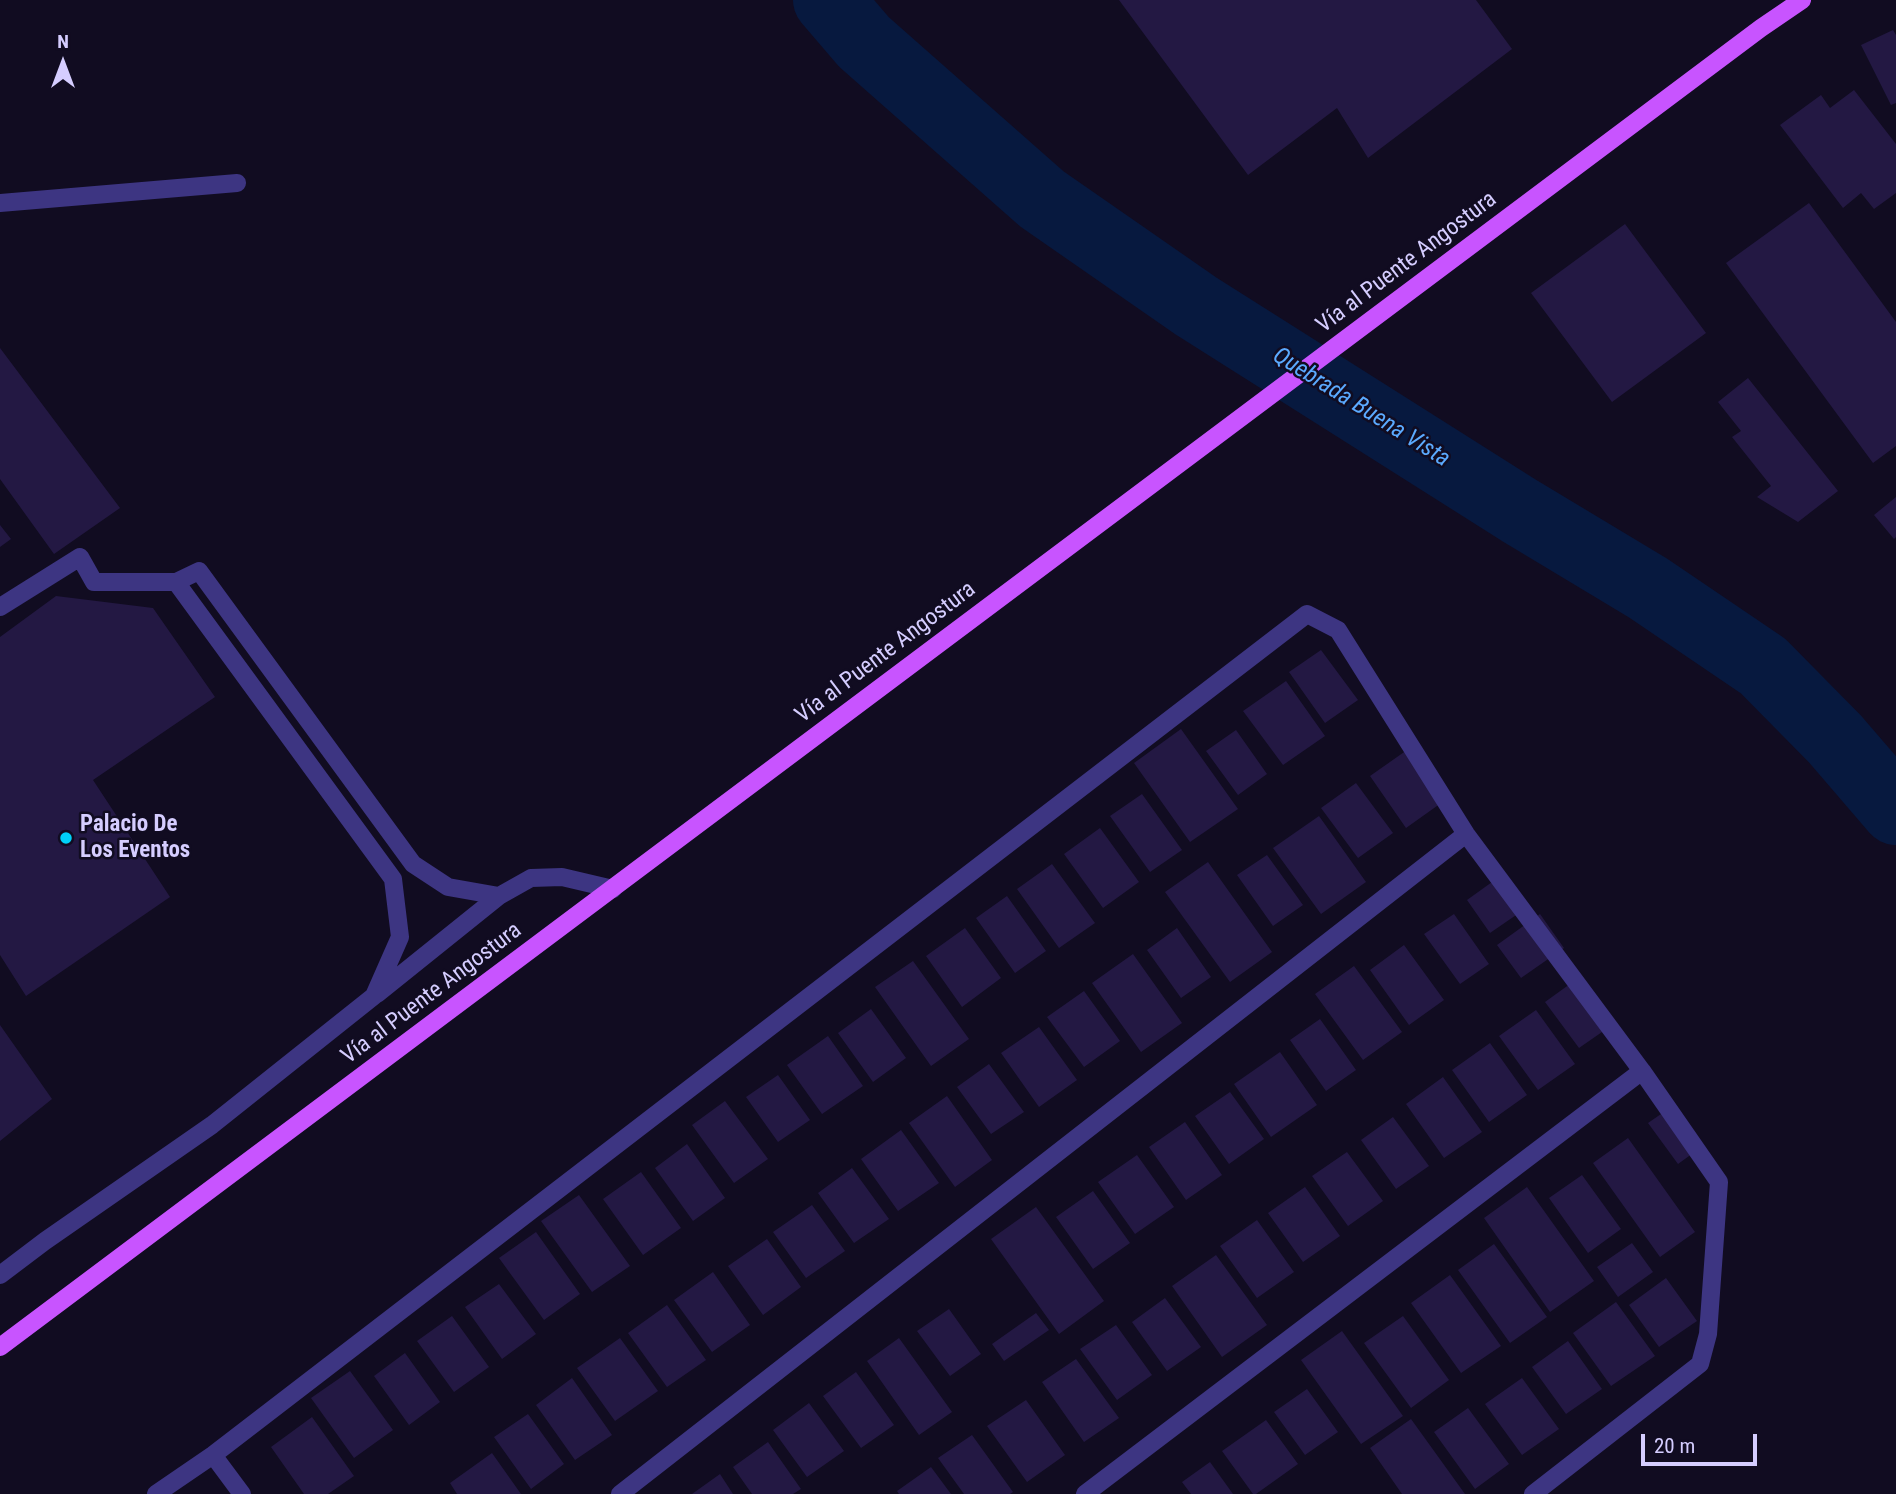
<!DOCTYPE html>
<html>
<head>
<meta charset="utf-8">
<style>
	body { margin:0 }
	#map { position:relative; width:1896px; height:1494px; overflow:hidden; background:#110c21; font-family:"Roboto Condensed",sans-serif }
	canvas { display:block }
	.north { position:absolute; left:28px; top:28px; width:70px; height:70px; -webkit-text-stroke:5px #110c21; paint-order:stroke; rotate:0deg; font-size:19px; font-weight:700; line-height:28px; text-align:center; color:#d5cdff }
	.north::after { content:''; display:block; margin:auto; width:24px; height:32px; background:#d5cdff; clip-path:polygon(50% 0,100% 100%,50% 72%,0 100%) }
	.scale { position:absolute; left:1641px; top:1434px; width:116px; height:32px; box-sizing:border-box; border:4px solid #d5cdff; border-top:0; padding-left:9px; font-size:21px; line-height:24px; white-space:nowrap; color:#d5cdff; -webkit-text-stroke:5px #110c21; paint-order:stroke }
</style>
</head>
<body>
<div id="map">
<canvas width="1896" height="1494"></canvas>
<div class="north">N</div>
<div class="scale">20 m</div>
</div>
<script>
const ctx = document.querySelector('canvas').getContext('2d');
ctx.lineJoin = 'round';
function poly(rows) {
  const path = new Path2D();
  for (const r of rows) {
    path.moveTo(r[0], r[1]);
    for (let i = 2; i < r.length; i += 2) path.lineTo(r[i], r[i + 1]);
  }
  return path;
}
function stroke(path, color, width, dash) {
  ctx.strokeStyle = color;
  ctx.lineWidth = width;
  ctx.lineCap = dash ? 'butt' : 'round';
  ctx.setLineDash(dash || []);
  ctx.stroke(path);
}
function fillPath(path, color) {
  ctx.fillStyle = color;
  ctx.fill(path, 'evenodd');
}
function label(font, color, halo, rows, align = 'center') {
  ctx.font = font + ' "Roboto Condensed",sans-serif';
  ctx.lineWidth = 5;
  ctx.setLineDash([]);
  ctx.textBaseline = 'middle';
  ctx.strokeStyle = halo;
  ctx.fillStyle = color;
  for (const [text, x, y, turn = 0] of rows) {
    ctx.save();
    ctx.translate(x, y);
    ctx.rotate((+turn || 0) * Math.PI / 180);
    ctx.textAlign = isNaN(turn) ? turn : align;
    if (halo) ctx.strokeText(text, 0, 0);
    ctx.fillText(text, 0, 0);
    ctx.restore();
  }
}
const river = poly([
	[828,0,864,42,1042,199,1196,306,1520,511,1648,588,1763,666,1835,739,1896,810]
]);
const building = poly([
	[1119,0,1476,0,1512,49,1368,158,1337,108,1248,175],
	[1893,30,1896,35,1896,103,1891,105,1861,45],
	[1854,90,1896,144,1896,193,1874,209,1861,193,1843,208,1780,125,1821,95,1830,108],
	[1809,203,1896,322,1896,446,1873,463,1726,263],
	[1625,224,1706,333,1612,402,1531,293],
	[0,348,120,508,54,554,0,479],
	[1748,378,1838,491,1798,522,1757,497,1771,486,1732,437,1741,431,1718,402],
	[1896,497,1896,537,1894,539,1874,515],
	[0,525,11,539,0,547],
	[56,596,153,608,215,697,93,780,170,897,26,996,0,955,0,637],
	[1321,650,1358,700,1325,723,1289,672],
	[1286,681,1325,736,1283,765,1243,711],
	[1181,729,1238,809,1190,842,1134,763],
	[1236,730,1267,774,1238,795,1206,751],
	[1407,750,1444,801,1406,828,1370,776],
	[1356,783,1393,833,1358,858,1321,808],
	[1142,794,1182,850,1150,872,1110,816],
	[1319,816,1366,882,1321,914,1273,848],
	[1100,828,1139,882,1103,908,1064,854],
	[1267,855,1303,905,1273,926,1237,875],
	[1208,862,1272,952,1230,982,1165,892],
	[1052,864,1095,923,1059,948,1017,889],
	[1499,877,1522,911,1490,933,1467,900],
	[1007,896,1046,951,1015,973,976,918],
	[1454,914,1489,964,1460,984,1424,934],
	[1540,914,1564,948,1521,978,1497,945],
	[965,928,1001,978,962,1007,926,956],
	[1177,928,1211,977,1181,998,1147,950],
	[1404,945,1444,1000,1409,1025,1370,970],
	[1133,954,1182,1023,1141,1052,1092,983],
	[913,961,969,1039,931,1066,875,987],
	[1354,966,1402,1032,1363,1060,1315,994],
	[1581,976,1615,1023,1579,1048,1545,1002],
	[1084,991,1120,1041,1084,1067,1047,1017],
	[871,1009,906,1058,873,1082,838,1033],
	[1536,1010,1575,1064,1538,1090,1499,1036],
	[1320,1019,1356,1070,1326,1091,1290,1040],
	[0,1025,52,1099,0,1141],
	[1039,1027,1077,1080,1039,1107,1001,1053],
	[828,1036,863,1086,822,1114,787,1065],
	[1490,1043,1527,1095,1489,1122,1452,1070],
	[1280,1052,1317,1105,1271,1137,1234,1084],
	[989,1064,1024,1112,991,1134,957,1087],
	[778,1075,810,1120,778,1142,746,1097],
	[1443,1077,1482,1132,1444,1158,1406,1104],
	[1230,1092,1264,1139,1229,1164,1195,1116],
	[947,1096,992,1160,955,1187,909,1123],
	[725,1101,768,1159,734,1183,692,1125],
	[1674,1105,1703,1146,1678,1164,1648,1123],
	[1393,1117,1429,1166,1396,1189,1361,1140],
	[1185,1122,1222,1175,1186,1200,1149,1147],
	[901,1130,939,1183,898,1211,861,1159],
	[1628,1138,1695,1232,1660,1257,1593,1163],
	[687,1144,725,1198,693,1221,655,1168],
	[1347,1152,1383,1201,1348,1226,1312,1176],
	[1137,1155,1174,1207,1135,1234,1098,1182],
	[852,1168,889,1219,854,1243,818,1193],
	[641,1172,681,1228,643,1255,603,1199],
	[1582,1175,1621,1229,1588,1253,1549,1198],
	[1305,1187,1340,1236,1303,1262,1268,1213],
	[1527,1187,1594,1281,1550,1312,1484,1218],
	[1093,1191,1130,1243,1093,1269,1056,1217],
	[579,1195,630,1266,592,1292,541,1221],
	[812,1205,845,1251,806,1278,773,1232],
	[1036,1207,1104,1301,1059,1334,991,1239],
	[1257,1220,1294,1272,1257,1298,1220,1246],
	[536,1232,580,1294,544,1320,499,1258],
	[767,1239,801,1287,763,1315,728,1266],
	[1632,1243,1653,1272,1618,1297,1597,1267],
	[1494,1244,1547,1317,1510,1343,1458,1270],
	[1216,1255,1267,1325,1222,1357,1172,1286],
	[713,1272,750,1325,712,1352,674,1300],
	[1450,1275,1501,1346,1461,1373,1411,1303],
	[1666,1278,1697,1321,1659,1347,1629,1305],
	[499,1284,536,1334,502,1359,465,1307],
	[1165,1298,1201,1347,1167,1371,1132,1322],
	[1616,1302,1655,1356,1611,1386,1573,1333],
	[667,1305,706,1360,667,1387,628,1333],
	[949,1309,981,1354,950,1376,917,1331],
	[1036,1313,1049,1330,1004,1361,992,1344],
	[452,1316,489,1367,454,1392,417,1341],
	[1403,1316,1449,1380,1411,1408,1364,1343],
	[1116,1325,1152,1375,1117,1400,1080,1349],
	[1342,1331,1403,1416,1361,1444,1301,1360],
	[620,1338,658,1391,615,1421,577,1368],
	[899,1338,952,1412,919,1435,867,1361],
	[1568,1341,1602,1389,1566,1414,1532,1367],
	[405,1353,440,1402,409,1425,374,1376],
	[1076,1359,1119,1418,1084,1442,1042,1382],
	[350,1371,393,1430,354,1458,311,1398],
	[856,1372,894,1425,861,1448,823,1396],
	[572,1378,612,1435,575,1460,536,1405],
	[1522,1378,1559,1429,1522,1455,1485,1404],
	[1307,1389,1338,1432,1305,1455,1274,1412],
	[1026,1400,1065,1455,1027,1482,987,1426],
	[809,1403,844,1451,807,1477,773,1430],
	[1468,1408,1509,1464,1475,1489,1434,1432],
	[528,1414,564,1464,531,1489,494,1437],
	[312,1417,354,1476,328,1494,304,1494,271,1447],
	[1411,1419,1465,1494,1402,1494,1370,1448],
	[1266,1420,1298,1464,1256,1494,1253,1494,1222,1451],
	[972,1435,1013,1492,1010,1494,964,1494,938,1458],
	[768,1442,801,1489,793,1494,752,1494,733,1467],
	[492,1453,521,1494,457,1494,450,1483],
	[1210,1462,1233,1494,1191,1494,1182,1482],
	[931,1467,951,1494,899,1494,897,1491],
	[720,1474,733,1494,692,1494]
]);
const lane = poly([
	[176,582,199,571,413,864,448,887,499,896],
	[0,607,80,557,94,582,176,582,393,879,400,937,374,996,212,1125,45,1241,0,1275],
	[377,994,499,896,531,878,562,877,613,889]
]);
const street = poly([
	[0,203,237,183],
	[213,1455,242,1494],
	[156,1494,213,1455,1307,614,1338,630,1466,834,1642,1071,1719,1182,1708,1334,1700,1364,1533,1494],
	[620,1494,1466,834],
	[1085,1494,1642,1071]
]);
const primary = poly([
	[0,1347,1761,28,1802,0]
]);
const markers = [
	[66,838,7,"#00d1f8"]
];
const streetNames = [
	["Vía al Puente Angostura",1407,263,-37],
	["Vía al Puente Angostura",886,653,-37],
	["Vía al Puente Angostura",432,994,-37]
];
const poiNames = [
	["Palacio De",80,825],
	["Los Eventos",80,851]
];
const waterNames = [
	["Quebrada Buena Vista",1361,408,32]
];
stroke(river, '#07193f', 70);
fillPath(building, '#231843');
stroke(lane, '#3d3582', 18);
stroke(street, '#3d3582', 18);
stroke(primary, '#c854ff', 18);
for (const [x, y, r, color] of markers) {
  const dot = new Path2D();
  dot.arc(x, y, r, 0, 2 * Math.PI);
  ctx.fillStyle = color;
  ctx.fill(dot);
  stroke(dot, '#110c21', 2.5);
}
label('23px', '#d5cdff', '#110c21', streetNames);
label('bold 23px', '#d5cdff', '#110c21', poiNames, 'left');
label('italic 24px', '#5baaff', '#110c21', waterNames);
</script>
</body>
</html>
